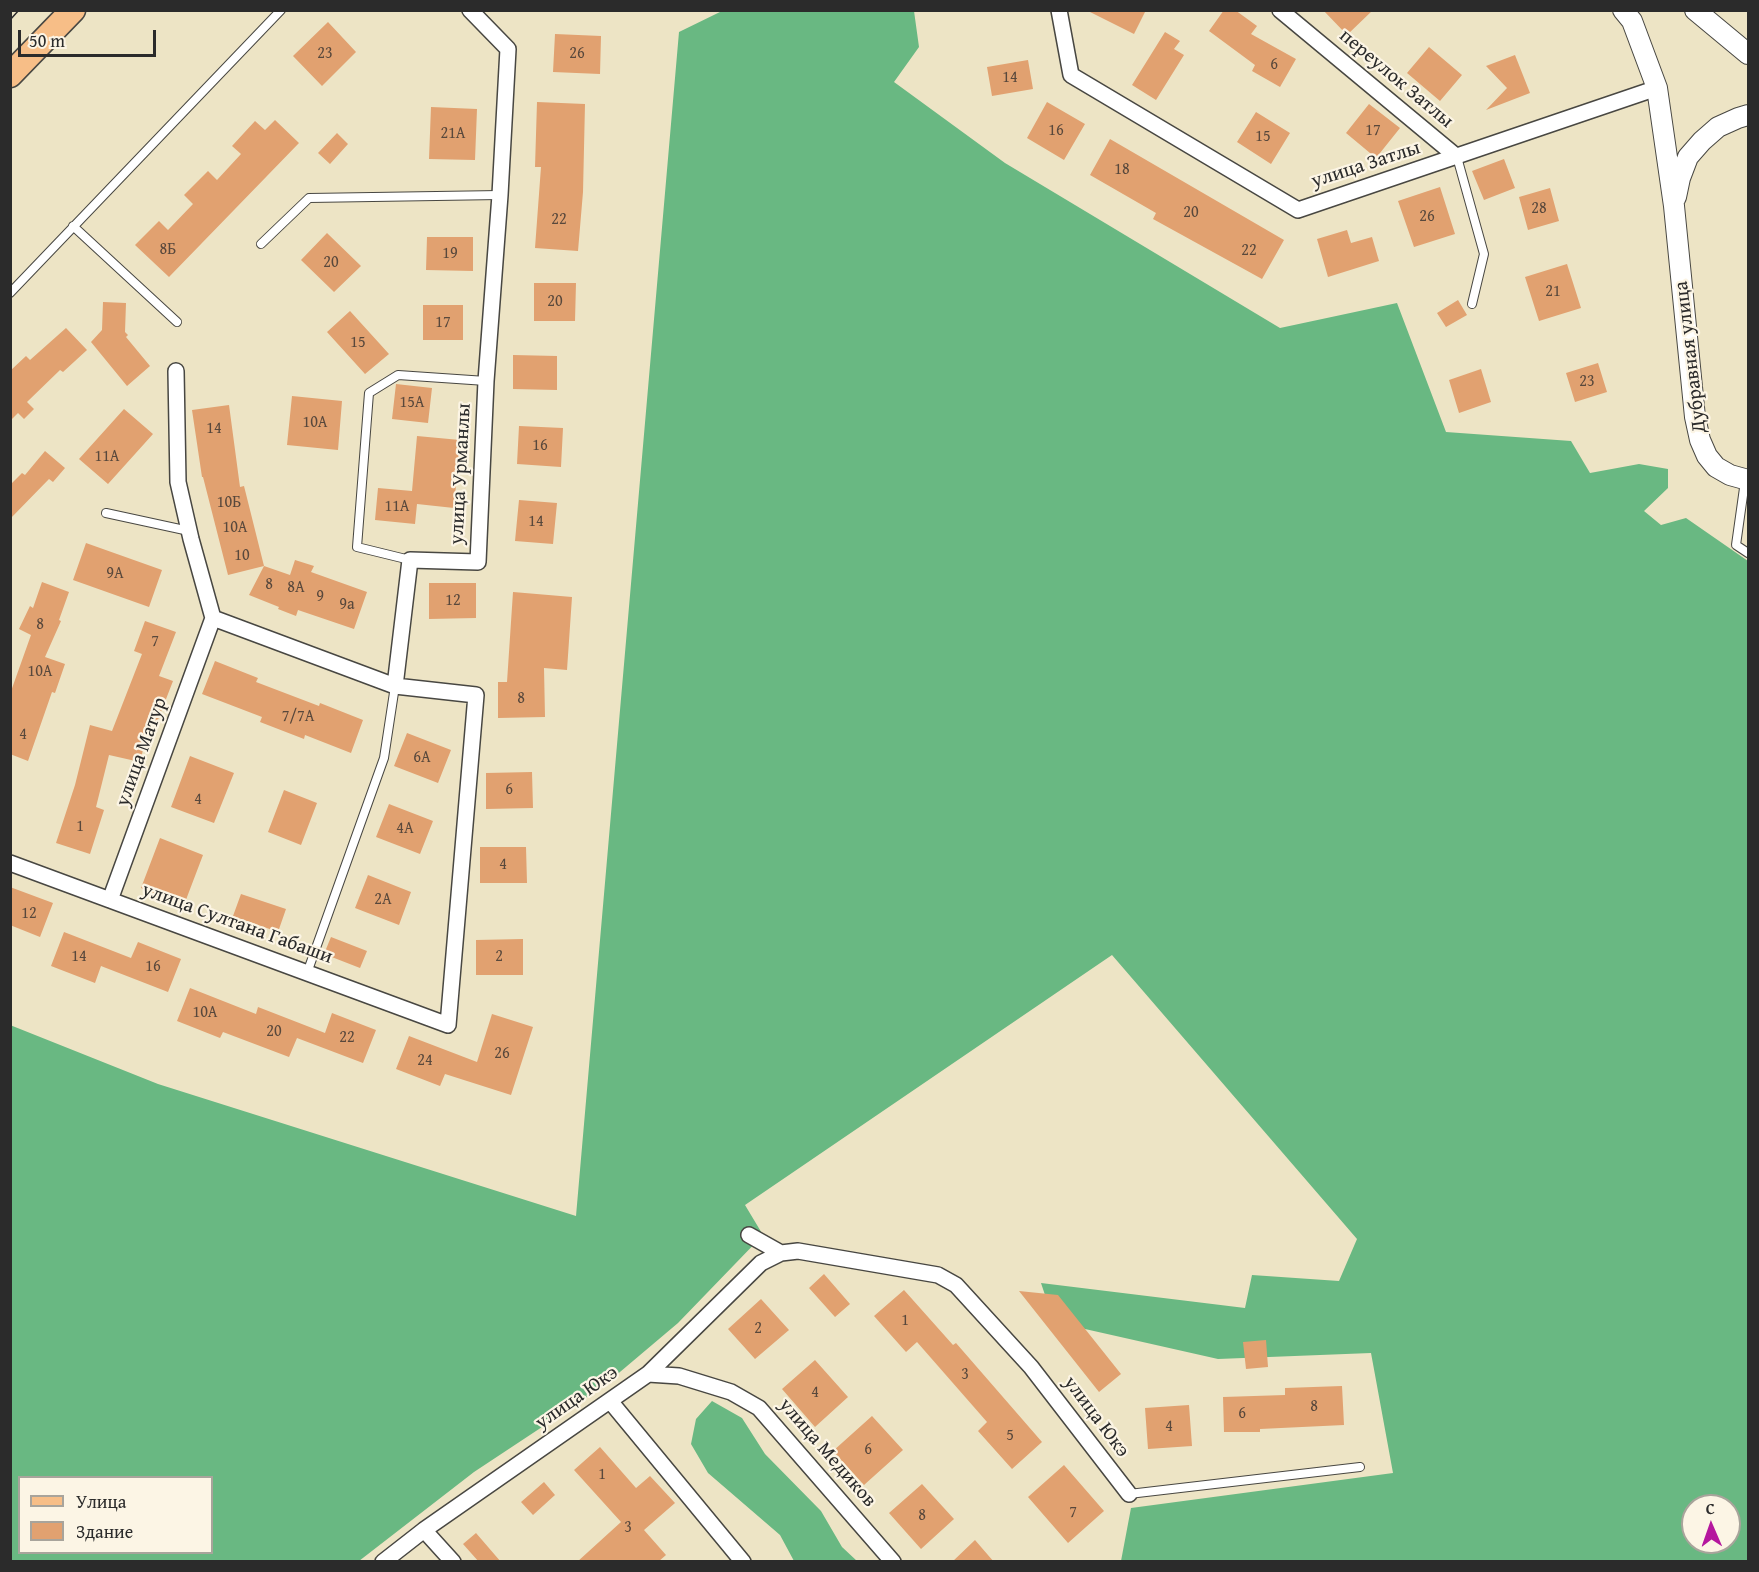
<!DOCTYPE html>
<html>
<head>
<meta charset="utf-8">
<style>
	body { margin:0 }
	#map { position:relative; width:1759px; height:1572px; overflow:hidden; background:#ede4c5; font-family:"Gentium Book Plus",serif }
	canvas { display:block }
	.frame { position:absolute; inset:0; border:12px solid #2b2b2b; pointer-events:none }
	.legend { position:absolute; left:18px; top:1476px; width:195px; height:78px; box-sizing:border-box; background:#fcf5e5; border:2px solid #a8a49b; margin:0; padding:8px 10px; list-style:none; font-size:18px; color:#2b2b2b }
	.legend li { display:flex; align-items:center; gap:12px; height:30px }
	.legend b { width:30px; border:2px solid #a8a49b }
	.north { position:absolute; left:1681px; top:1494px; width:60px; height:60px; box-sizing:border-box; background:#fcf5e5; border:2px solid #a8a49b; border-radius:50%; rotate:358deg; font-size:16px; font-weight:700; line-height:24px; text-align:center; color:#2b2b2b }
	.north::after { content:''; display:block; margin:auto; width:21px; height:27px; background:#b5179e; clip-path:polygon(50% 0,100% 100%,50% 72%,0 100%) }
	.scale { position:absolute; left:18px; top:30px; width:138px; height:27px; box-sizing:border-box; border:3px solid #2b2b2b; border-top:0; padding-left:8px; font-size:18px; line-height:21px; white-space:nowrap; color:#2b2b2b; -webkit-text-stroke:4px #fcf5e5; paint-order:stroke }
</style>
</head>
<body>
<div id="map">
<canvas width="1759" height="1572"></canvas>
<div class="frame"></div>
<ul class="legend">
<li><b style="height:8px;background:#f7be87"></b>Улица</li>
<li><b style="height:16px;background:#e1a170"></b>Здание</li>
</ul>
<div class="north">С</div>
<div class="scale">50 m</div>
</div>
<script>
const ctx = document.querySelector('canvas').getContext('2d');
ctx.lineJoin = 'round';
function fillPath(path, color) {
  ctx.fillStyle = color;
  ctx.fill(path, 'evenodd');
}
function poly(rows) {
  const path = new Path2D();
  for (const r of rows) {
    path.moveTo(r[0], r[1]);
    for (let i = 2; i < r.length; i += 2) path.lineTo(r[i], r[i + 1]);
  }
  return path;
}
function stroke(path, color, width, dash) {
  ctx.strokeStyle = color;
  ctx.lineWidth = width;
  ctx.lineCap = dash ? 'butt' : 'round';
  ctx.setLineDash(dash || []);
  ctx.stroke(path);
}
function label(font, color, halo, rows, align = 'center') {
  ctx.font = font + ' "Gentium Book Plus",serif';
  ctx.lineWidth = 4.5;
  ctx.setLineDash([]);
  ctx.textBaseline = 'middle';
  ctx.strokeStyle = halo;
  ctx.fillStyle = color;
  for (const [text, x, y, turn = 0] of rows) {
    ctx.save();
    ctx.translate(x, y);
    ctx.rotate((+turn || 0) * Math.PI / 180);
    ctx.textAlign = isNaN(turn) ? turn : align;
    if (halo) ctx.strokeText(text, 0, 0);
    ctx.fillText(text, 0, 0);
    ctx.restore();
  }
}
const forest = poly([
	[722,11,914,11,919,47,894,82,1005,163,1280,328,1397,303,1446,432,1571,441,1590,473,1639,464,1668,469,1668,488,1644,511,1661,525,1686,518,1748,561,1748,1561,1121,1561,1131,1508,1393,1473,1371,1353,1218,1359,1054,1322,1041,1283,1245,1308,1252,1275,1339,1281,1357,1239,1112,955,745,1205,763,1235,678,1323,601,1388,474,1472,359,1561,11,1561,10,1025,158,1084,576,1216,679,32],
	[20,1478,212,1478,212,1552,20,1552],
	[1693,1506,1729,1506,1729,1542,1693,1542],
	[712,1401,742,1418,765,1454,821,1511,842,1547,857,1561,794,1561,780,1535,708,1473,691,1444,696,1419]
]);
const building = poly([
	[1086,10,1146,10,1134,34],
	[1224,10,1235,10,1257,26,1251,34,1296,59,1280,87,1252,71,1255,65,1209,31],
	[1323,10,1373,10,1347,35],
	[328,22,356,52,322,86,293,56],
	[1165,32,1180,41,1174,49,1184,55,1156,100,1132,85],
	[555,34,601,36,600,74,553,72],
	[1429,47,1462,75,1440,101,1407,73],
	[1515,55,1530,93,1486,110,1507,88,1486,66],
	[1028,60,1033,89,992,96,987,67],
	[537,102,585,104,583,192,578,251,535,248,541,167,535,167],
	[1047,102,1085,124,1064,160,1027,138],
	[1369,104,1400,128,1376,158,1346,133],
	[431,107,477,109,475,160,429,159],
	[1256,112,1290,133,1271,164,1237,142],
	[275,120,299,143,169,277,135,245,159,221,168,230,193,204,184,195,208,171,217,180,241,154,232,146,255,121,265,130],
	[337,133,348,144,330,164,318,153],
	[1110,139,1284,240,1262,279,1153,219,1156,213,1090,175],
	[1504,159,1515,188,1484,200,1472,171],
	[1440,187,1455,234,1414,247,1398,201],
	[1550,188,1559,221,1528,230,1519,197],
	[1347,230,1351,243,1372,237,1379,261,1328,277,1317,239],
	[327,233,361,266,334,292,301,260],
	[427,237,473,237,473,271,426,270],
	[1567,264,1581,308,1539,321,1525,277],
	[534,283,576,283,575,321,534,321],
	[1458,300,1467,315,1446,327,1437,313],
	[103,302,126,303,125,332,128,335,126,337,150,366,127,386,91,342,102,330],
	[423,305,463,305,463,340,423,340],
	[350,311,389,354,365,374,327,332],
	[66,328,87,350,63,372,60,370,27,402,34,409,24,419,18,413,10,421,10,371,26,356,30,360],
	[513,355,557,356,557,390,513,389],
	[1598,363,1607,392,1575,402,1566,373],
	[1481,369,1491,402,1459,413,1449,380],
	[396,384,432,388,428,423,392,419],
	[292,396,342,401,338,450,287,445],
	[229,405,240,487,244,486,264,566,228,575,203,477,202,477,192,410],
	[124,409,153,434,108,484,79,459],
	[519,426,563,428,561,467,517,464],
	[417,436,460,440,454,508,417,504,415,524,375,520,378,488,412,491],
	[45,451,65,468,53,482,49,479,10,519,10,485,22,473,25,475],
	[519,500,557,503,553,544,515,541],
	[86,543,162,570,149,607,73,580],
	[295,560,314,566,311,572,367,592,354,629,298,610,296,616,278,609,279,607,249,595,264,566,290,575],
	[42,582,69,592,59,620,61,621,45,657,65,664,55,693,52,692,28,761,10,754,10,694,31,635,19,629,30,606,33,608],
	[429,583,476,583,476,618,429,619],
	[513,592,572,597,567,670,544,668,545,717,498,718,498,682,507,682],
	[145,621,176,632,159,676,173,681,156,725,150,722,140,762,109,755,96,807,104,810,90,854,56,843,75,785,90,725,112,731,142,654,134,651],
	[215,661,258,678,256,682,319,706,320,703,363,720,351,753,305,735,304,739,260,722,262,717,202,694],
	[407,733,451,750,438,783,394,766],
	[190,756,234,773,214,823,171,807],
	[532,772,533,808,486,809,486,773],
	[284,790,317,803,301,845,268,832],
	[389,804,433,821,420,854,376,837],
	[160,838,203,855,184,905,141,888],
	[480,847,526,847,527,883,480,883],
	[368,875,411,892,399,925,355,908],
	[10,887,53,903,40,937,10,925],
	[241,894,286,909,278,932,233,916],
	[64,932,131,958,138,942,181,959,168,992,101,966,95,983,51,966],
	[331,937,367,951,360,968,324,954],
	[523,939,523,975,476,975,476,940],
	[190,988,256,1014,258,1007,325,1033,332,1013,376,1030,363,1063,297,1038,289,1057,223,1032,220,1038,177,1021],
	[492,1014,533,1027,511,1095,445,1074,440,1086,396,1069,409,1036,477,1062],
	[824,1274,850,1304,835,1317,809,1288],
	[904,1290,953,1345,956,1343,1042,1442,1012,1469,978,1431,987,1422,917,1342,906,1352,874,1316],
	[1019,1291,1058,1295,1121,1374,1099,1392],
	[761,1299,789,1330,755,1359,728,1329],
	[1266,1340,1268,1367,1246,1369,1243,1342],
	[815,1360,848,1397,815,1427,782,1389],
	[1342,1386,1344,1425,1260,1429,1260,1432,1224,1432,1223,1397,1285,1395,1285,1388],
	[1189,1405,1192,1446,1148,1449,1145,1408],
	[872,1416,903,1450,864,1485,833,1451],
	[600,1447,636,1488,650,1476,675,1503,644,1530,666,1555,658,1562,577,1562,621,1522,574,1470],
	[1064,1465,1104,1511,1068,1543,1028,1497],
	[544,1482,555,1495,533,1515,521,1502],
	[922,1484,954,1519,921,1549,889,1513],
	[476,1533,501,1562,479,1562,463,1544],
	[975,1540,994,1562,952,1562]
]);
const service = poly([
	[1457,157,1484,254,1472,304],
	[73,226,177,322],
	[261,244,309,198,500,195],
	[10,293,281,10],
	[1745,481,1736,545,1748,553],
	[106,513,189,531],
	[410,560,357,547,369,393,398,375,486,381],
	[307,973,384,758,395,686],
	[1129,1494,1360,1467]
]);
const minor = poly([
	[1059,10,1071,75,1298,210,1657,88],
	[1280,10,1457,157],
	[176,371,178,482,191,539,213,618,395,686],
	[10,863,448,1025,476,695,395,686,410,560,478,562,486,381,500,195,508,49,470,10],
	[110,900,213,618],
	[749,1235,781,1253],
	[648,1374,679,1376,731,1392,759,1408,893,1562],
	[610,1401,743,1562],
	[424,1530,453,1562],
	[383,1562,424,1530,648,1374,761,1263,781,1253,798,1251,938,1275,956,1285,1031,1367,1129,1494]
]);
const tertiary = poly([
	[1623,10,1632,21,1657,88,1674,206,1695,417,1700,440,1707,456,1716,467,1730,475,1748,480],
	[1695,10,1748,54],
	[1676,197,1680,178,1688,157,1702,141,1718,127,1738,118,1748,115]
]);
const primary = poly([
	[10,75,73,10]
]);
const tram = poly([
	[10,20,19,10]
]);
const numberNames = [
	["23",325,54],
	["26",577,54],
	["6",1274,65],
	["14",1010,78],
	["16",1056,131],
	["17",1373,131],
	["21А",453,134],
	["15",1263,137],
	["18",1122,170],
	["28",1539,209],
	["20",1191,213],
	["26",1427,217],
	["22",559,220],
	["8Б",168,250],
	["22",1249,251],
	["19",450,254],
	["20",331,263],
	["21",1553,292],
	["20",555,302],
	["17",443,323],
	["15",358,343],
	["23",1587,382],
	["15А",412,403],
	["10А",315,423],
	["14",214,429],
	["16",540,446],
	["11А",107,457],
	["10Б",229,503],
	["11А",397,507],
	["14",536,522],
	["10А",235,528],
	["10",242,556],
	["9А",115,574],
	["8",269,585],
	["8А",296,588],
	["9",320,597],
	["12",453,601],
	["9а",347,605],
	["8",40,625],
	["7",155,642],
	["10А",40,672],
	["8",521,699],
	["7/7А",298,717],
	["4",23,735],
	["6А",422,758],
	["6",509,790],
	["4",198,800],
	["1",80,827],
	["4А",405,829],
	["4",503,865],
	["2А",383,900],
	["12",29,914],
	["14",79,957],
	["2",499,957],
	["16",153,967],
	["10А",205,1013],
	["20",274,1032],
	["22",347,1038],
	["26",502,1054],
	["24",425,1061],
	["1",905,1321],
	["2",758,1329],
	["3",965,1375],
	["4",815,1393],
	["8",1314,1407],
	["6",1242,1414],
	["4",1169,1427],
	["5",1010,1436],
	["6",868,1450],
	["1",602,1475],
	["7",1073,1513],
	["8",922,1516],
	["3",628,1528]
];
const streetNames = [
	["переулок Затлы",1396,79,40],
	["улица Затлы",1366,165,-18],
	["Дубравная улица",1691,357,-97],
	["улица Урманлы",461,474,-87],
	["улица Матур",142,752,-70],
	["улица Султана Габаши",237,924,20],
	["улица Юкэ",577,1398,-35],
	["улица Юкэ",1096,1417,53],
	["улица Медиков",827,1453,49]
];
fillPath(forest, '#69b882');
fillPath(building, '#e1a170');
stroke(service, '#484742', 10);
stroke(minor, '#484742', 18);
stroke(tertiary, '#484742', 22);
stroke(primary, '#484742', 27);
stroke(service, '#fff', 8);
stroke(minor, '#fff', 15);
stroke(tertiary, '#fff', 20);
stroke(primary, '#f7be87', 24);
stroke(tram, '#2b2b2b', 1.5);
label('16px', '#58483c', null, numberNames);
label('20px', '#2b2b2b', '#fcf5e5', streetNames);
</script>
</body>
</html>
